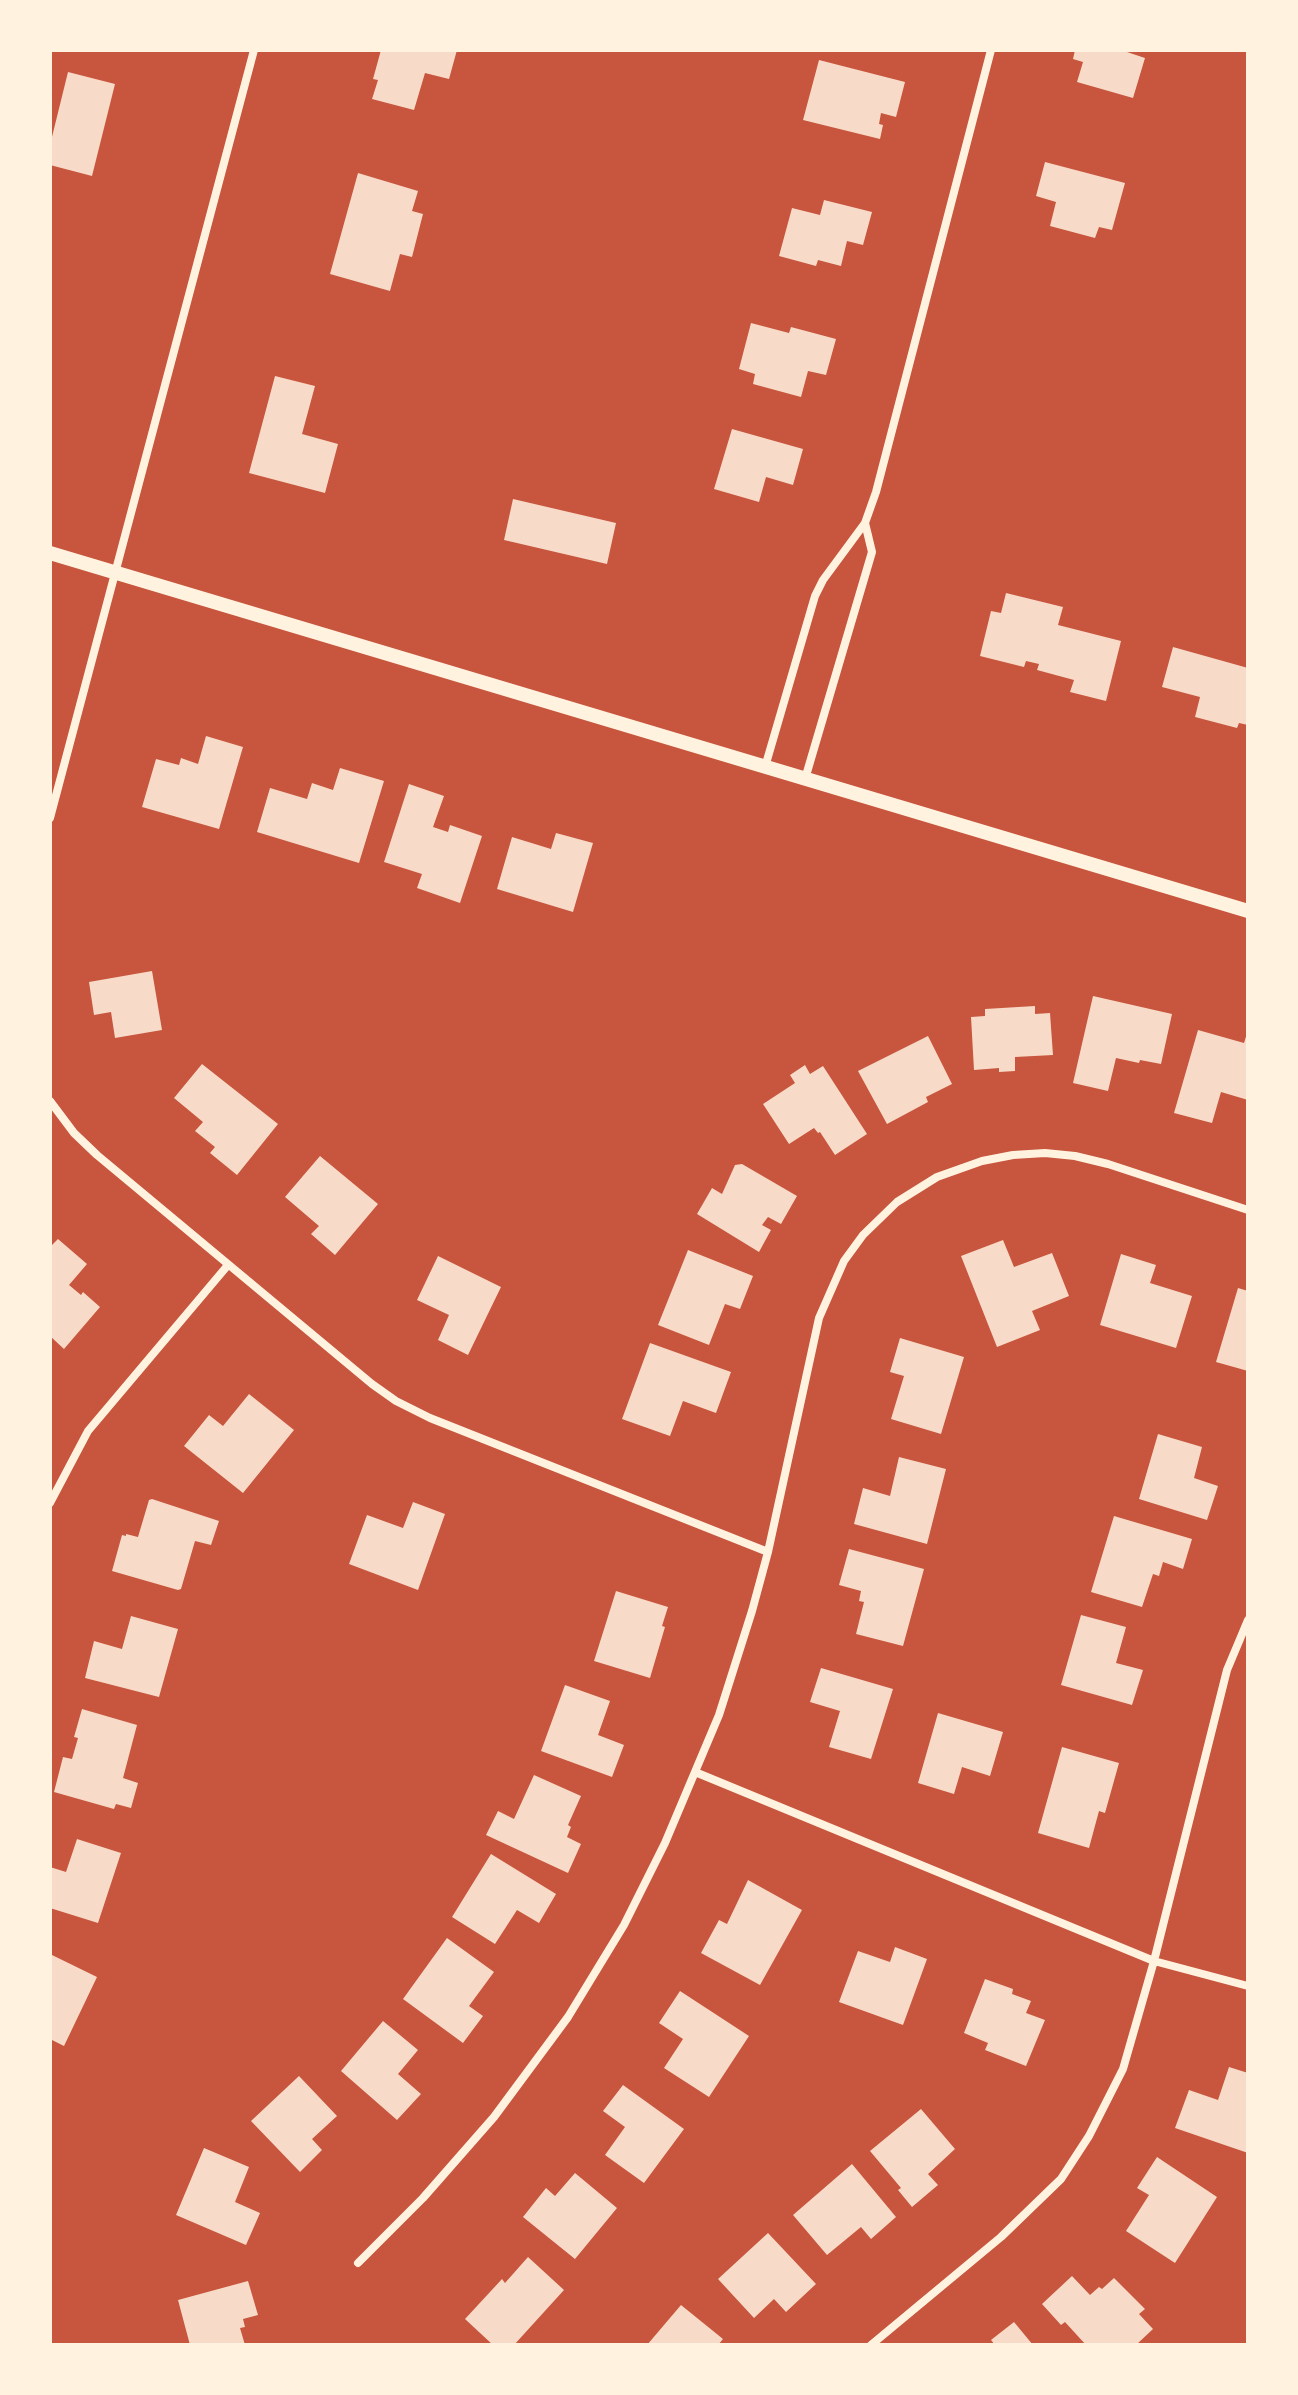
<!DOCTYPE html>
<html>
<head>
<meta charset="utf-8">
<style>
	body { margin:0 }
	#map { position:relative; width:1298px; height:2395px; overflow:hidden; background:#c8553d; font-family:"PT Sans Narrow",sans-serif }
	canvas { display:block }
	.frame { position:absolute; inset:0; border:52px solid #fff3e0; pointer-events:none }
</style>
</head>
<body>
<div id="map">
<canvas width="1298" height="2395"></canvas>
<div class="frame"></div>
</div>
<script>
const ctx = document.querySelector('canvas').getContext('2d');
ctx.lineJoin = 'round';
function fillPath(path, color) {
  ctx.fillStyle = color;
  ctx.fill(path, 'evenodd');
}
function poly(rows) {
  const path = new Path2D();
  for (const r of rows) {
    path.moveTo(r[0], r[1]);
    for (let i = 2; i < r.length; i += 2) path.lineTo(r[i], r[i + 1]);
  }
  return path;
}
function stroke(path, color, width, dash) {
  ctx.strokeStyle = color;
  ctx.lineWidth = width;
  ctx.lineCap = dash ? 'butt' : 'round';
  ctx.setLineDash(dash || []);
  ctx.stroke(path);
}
const building = poly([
	[381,50,457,50,449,79,425,73,414,110,372,99,378,80,373,79],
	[1075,50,1127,50,1127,52,1145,58,1133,98,1077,82,1083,62,1073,59],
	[819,60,905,82,896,117,881,113,879,124,883,125,880,139,803,120],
	[68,72,115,84,92,176,50,165,50,145],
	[1045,162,1125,183,1112,230,1099,227,1095,238,1050,226,1056,202,1036,196],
	[358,173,418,191,412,211,423,214,412,257,400,254,390,291,330,274],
	[824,200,872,212,863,245,847,241,841,266,818,260,816,266,779,256,792,208,820,215],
	[751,323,789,333,791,327,836,339,826,375,808,371,801,397,753,384,755,374,739,369],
	[275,376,315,386,302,434,338,444,325,493,249,473],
	[732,429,803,449,793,485,766,477,759,502,714,489],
	[513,499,616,523,607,564,504,540],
	[1006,593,1063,607,1058,625,1121,641,1106,701,1070,692,1074,680,1037,670,1039,664,1026,661,1024,667,980,656,991,611,1001,613],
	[1173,647,1248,668,1248,725,1239,723,1237,728,1195,717,1200,697,1162,687],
	[206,736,243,747,219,829,142,807,156,759,179,765,181,758,198,764],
	[340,768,384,781,359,863,257,832,270,788,307,799,312,783,333,790],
	[409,784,444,796,433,827,448,832,450,825,482,836,460,903,417,888,422,874,384,862],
	[556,833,593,843,573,912,497,889,512,837,551,849],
	[152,971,162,1030,115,1038,111,1012,94,1015,89,982],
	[1093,996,1172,1014,1161,1064,1140,1060,1139,1063,1116,1058,1108,1091,1073,1083],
	[1035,1006,1035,1014,1050,1013,1053,1055,1015,1057,1015,1071,999,1072,999,1068,974,1070,971,1017,985,1016,985,1009],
	[1198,1030,1244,1043,1248,1030,1248,1100,1221,1092,1212,1123,1174,1113],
	[928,1036,952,1084,926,1097,928,1102,887,1124,858,1071],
	[202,1064,278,1124,237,1175,210,1153,215,1147,195,1131,203,1122,174,1098],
	[805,1065,810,1074,823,1066,867,1134,835,1155,820,1132,818,1133,814,1128,789,1144,763,1104,795,1083,790,1075],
	[320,1156,378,1204,335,1255,311,1234,319,1226,285,1197],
	[742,1164,797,1196,781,1224,768,1217,762,1225,771,1230,759,1252,697,1214,712,1188,722,1194,735,1165],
	[58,1239,87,1264,69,1285,81,1295,83,1292,100,1307,64,1349,50,1336,50,1247],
	[1003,1240,1014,1267,1052,1253,1069,1296,1032,1311,1040,1330,997,1347,961,1256],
	[688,1250,753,1276,740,1309,725,1304,709,1345,658,1325],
	[1121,1254,1156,1265,1150,1283,1192,1296,1176,1348,1100,1325],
	[438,1256,501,1287,468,1355,438,1340,449,1315,417,1300],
	[1238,1288,1248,1291,1248,1371,1216,1362],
	[900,1338,964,1357,941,1434,891,1419,904,1376,890,1372],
	[650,1343,731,1372,716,1413,683,1401,670,1436,622,1419],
	[249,1394,294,1430,243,1493,184,1446,209,1415,223,1426],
	[1158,1434,1202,1447,1194,1478,1218,1486,1207,1520,1139,1499],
	[899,1457,946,1469,927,1544,854,1524,863,1488,890,1496],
	[152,1499,219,1521,211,1545,195,1541,181,1589,178,1590,112,1571,122,1535,126,1536,126,1534,138,1537,149,1500],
	[413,1502,445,1514,418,1590,349,1564,367,1515,403,1528],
	[1114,1516,1192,1539,1183,1569,1163,1562,1159,1576,1153,1574,1142,1607,1091,1592],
	[849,1549,924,1569,903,1646,856,1634,864,1602,859,1601,861,1591,839,1585],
	[616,1591,668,1607,662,1626,665,1627,650,1678,594,1661],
	[1081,1615,1126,1627,1116,1663,1143,1670,1132,1705,1061,1685],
	[131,1616,178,1629,159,1697,85,1678,94,1641,122,1649],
	[821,1668,893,1689,871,1759,829,1747,840,1711,810,1702],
	[565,1685,610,1701,598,1735,624,1745,612,1777,541,1751],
	[82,1709,137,1725,123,1778,138,1783,131,1808,116,1804,114,1809,54,1792,63,1757,72,1759,78,1738,74,1737],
	[938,1713,1003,1732,990,1776,962,1767,954,1794,918,1783],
	[1062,1747,1119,1763,1105,1813,1099,1811,1089,1848,1038,1833],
	[534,1775,581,1796,568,1825,571,1827,567,1837,581,1844,568,1873,486,1835,498,1811,514,1819],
	[77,1839,121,1853,98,1923,50,1908,50,1867,66,1872],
	[491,1854,556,1894,539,1923,517,1910,495,1944,452,1917],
	[748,1880,802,1910,760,1985,701,1953,719,1920,727,1924],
	[447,1938,494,1972,469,2006,483,2016,463,2043,403,1999],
	[895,1947,927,1959,903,2025,839,2002,858,1951,890,1962],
	[52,1955,97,1977,64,2046,50,2039,50,1960],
	[985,1979,1013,1989,1012,1994,1031,2001,1026,2013,1045,2020,1026,2066,985,2050,988,2043,964,2033],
	[680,1991,749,2036,709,2097,664,2068,683,2039,659,2023],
	[383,2021,418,2050,398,2074,421,2094,397,2120,341,2071],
	[1229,2067,1248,2073,1248,2153,1175,2128,1189,2090,1218,2100],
	[299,2076,337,2116,312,2139,322,2150,300,2172,251,2121],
	[623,2085,684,2129,644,2183,605,2155,625,2127,603,2111],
	[921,2109,955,2149,928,2174,938,2185,912,2207,898,2190,901,2188,870,2151],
	[204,2148,249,2167,235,2202,260,2213,246,2245,176,2215],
	[1157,2157,1217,2197,1175,2263,1126,2231,1149,2195,1137,2188],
	[852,2164,896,2217,871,2239,861,2227,827,2255,793,2215],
	[575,2173,617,2208,575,2259,523,2217,546,2188,555,2196],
	[768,2233,816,2284,786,2312,774,2299,754,2318,718,2279],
	[528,2257,564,2290,514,2345,493,2345,465,2319,502,2279,505,2283],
	[1072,2276,1090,2295,1099,2287,1102,2289,1114,2278,1145,2309,1139,2314,1153,2329,1136,2345,1086,2345,1065,2322,1061,2325,1042,2304],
	[248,2281,258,2315,243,2319,245,2327,240,2328,245,2345,190,2345,178,2300],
	[681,2305,723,2339,718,2345,647,2345],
	[1014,2322,1033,2345,995,2345,991,2340]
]);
const minor = poly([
	[865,523,876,492,991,50],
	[765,767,815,596,823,580,865,523,872,552,805,779],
	[50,818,254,50],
	[50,1101,74,1133,97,1155,372,1384,396,1401,430,1418,768,1552],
	[50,1503,88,1431,228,1265],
	[695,1772,1154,1961,1248,1986],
	[358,2263,423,2198,494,2117,568,2017,624,1925,665,1843,719,1715,752,1611,768,1552,819,1318,844,1261,863,1235,897,1202,937,1177,982,1161,1013,1155,1045,1153,1075,1156,1108,1164,1248,1210],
	[871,2345,1001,2237,1061,2179,1089,2136,1123,2069,1154,1961,1227,1670,1248,1620]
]);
const tertiary = poly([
	[50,553,1248,911]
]);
fillPath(building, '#f7dbc8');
stroke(minor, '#fff3e0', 8);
stroke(tertiary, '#fff3e0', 14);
</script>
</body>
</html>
